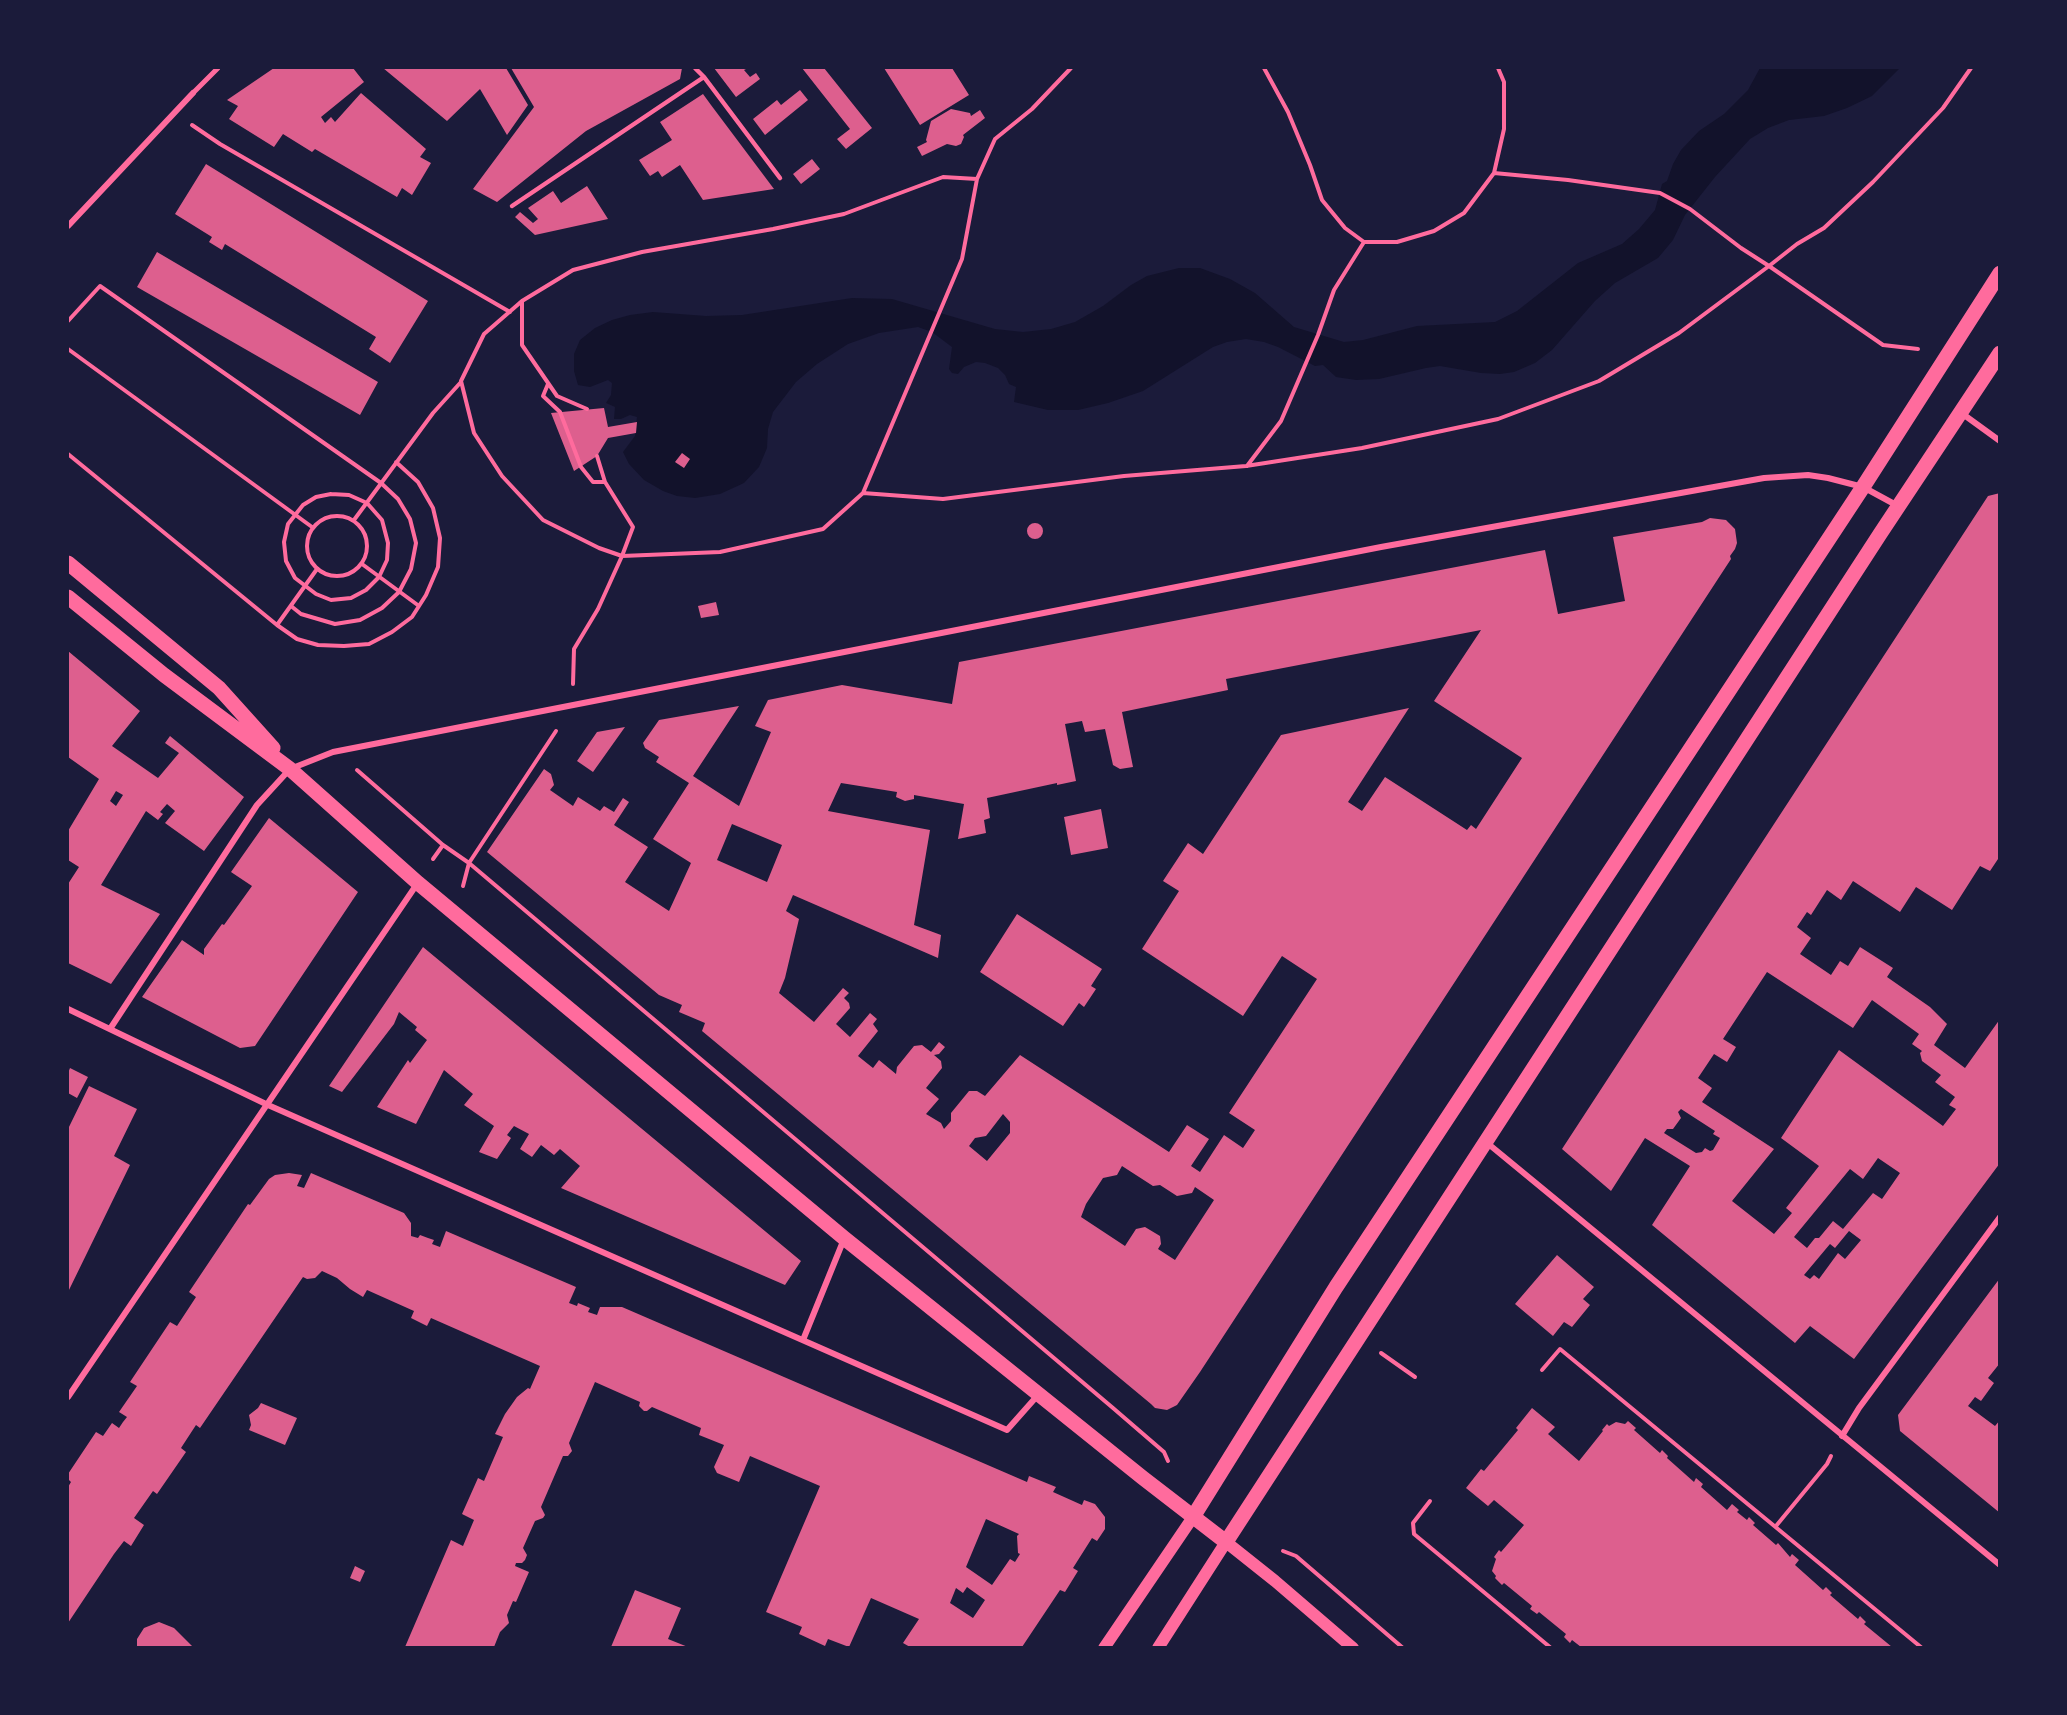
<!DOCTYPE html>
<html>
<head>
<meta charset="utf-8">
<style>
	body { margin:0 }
	#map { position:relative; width:2067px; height:1715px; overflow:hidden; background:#1b1b3a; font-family:"Roboto Condensed",sans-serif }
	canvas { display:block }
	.frame { position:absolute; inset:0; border:69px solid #1b1b3a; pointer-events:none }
</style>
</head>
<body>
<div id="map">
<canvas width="2067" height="1715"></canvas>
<div class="frame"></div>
</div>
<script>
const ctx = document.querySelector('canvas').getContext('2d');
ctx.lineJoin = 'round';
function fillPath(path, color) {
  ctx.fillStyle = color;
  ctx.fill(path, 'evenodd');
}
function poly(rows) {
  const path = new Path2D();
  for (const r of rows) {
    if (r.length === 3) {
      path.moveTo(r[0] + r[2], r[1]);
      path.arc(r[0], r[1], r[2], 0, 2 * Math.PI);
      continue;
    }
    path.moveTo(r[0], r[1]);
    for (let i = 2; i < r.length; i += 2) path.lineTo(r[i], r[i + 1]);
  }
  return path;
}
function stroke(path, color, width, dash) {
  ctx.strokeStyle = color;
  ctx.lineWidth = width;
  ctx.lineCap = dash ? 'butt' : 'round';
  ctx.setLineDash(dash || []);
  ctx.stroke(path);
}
const water = poly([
	[1760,68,1900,68,1872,96,1847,108,1824,116,1789,120,1768,128,1750,139,1715,177,1685,215,1673,240,1658,258,1615,283,1595,301,1552,350,1535,363,1514,372,1500,374,1481,373,1440,366,1426,368,1379,379,1356,380,1336,377,1323,365,1315,366,1278,347,1264,342,1246,339,1227,342,1213,347,1143,391,1108,403,1078,410,1048,410,1014,402,1016,387,1009,384,1005,375,998,368,985,363,976,362,964,367,958,374,952,373,949,369,952,347,932,332,918,327,879,333,848,344,817,364,796,382,773,412,768,429,767,448,759,467,744,483,720,494,695,498,677,496,663,491,644,480,629,464,623,452,635,436,637,417,630,415,621,419,614,419,615,407,606,403,611,395,612,383,608,380,590,387,578,385,574,371,574,354,580,340,595,328,612,320,630,315,653,312,706,316,742,315,852,298,892,299,995,329,1023,332,1051,329,1075,322,1103,306,1131,285,1147,276,1179,268,1200,268,1230,279,1255,293,1294,327,1344,342,1363,340,1417,326,1495,322,1517,311,1578,263,1622,244,1639,229,1655,210,1662,184,1667,181,1673,164,1681,150,1699,131,1724,114,1748,90]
]);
const building = poly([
	[274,68,353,68,364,82,321,117,325,123,331,117,335,122,361,93,426,149,420,157,431,163,412,195,402,188,397,197,315,149,312,152,283,134,274,147,229,119,238,106,227,100],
	[383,68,506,68,528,105,507,135,480,89,447,121],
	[511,68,682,68,680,79,586,131,497,202,473,189,534,107],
	[714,68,748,68,744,70,750,77,756,73,760,79,736,97],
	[802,68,824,68,872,128,846,149,837,139,850,129],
	[884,68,952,68,969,95,920,125],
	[800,90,808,100,765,135,753,119,777,100,781,105],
	[703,94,711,105,774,189,703,200,680,165,662,177,658,171,650,176,643,166,639,160,672,140,660,122],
	[951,109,970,113,971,116,980,110,985,118,963,135,964,137,961,144,956,146,947,144,922,156,917,147,927,142,926,140,931,121],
	[812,159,820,169,801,184,793,174],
	[206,164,428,301,390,363,369,349,376,337,225,244,222,250,209,242,212,237,175,214],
	[587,186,608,219,535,235,515,217,520,212,533,223,538,219,528,208,553,191,561,203],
	[157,252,378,382,360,415,137,287],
	[604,408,608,427,637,422,636,433,608,438,597,456,574,471,551,413],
	[682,453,690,459,684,468,675,462],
	[2000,493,2000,856,1990,871,1980,866,1952,910,1916,887,1900,912,1853,881,1841,900,1827,890,1811,915,1807,912,1797,927,1811,938,1800,954,1831,975,1840,961,1848,966,1860,947,1893,968,1887,977,1930,1007,1947,1024,1934,1045,1965,1068,2000,1019,2000,1163,1854,1359,1810,1326,1795,1343,1652,1225,1690,1166,1645,1138,1611,1191,1562,1149,1988,496],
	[1767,972,1853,1028,1872,1000,1919,1034,1912,1044,1922,1051,1920,1053,1922,1061,1941,1075,1935,1082,1955,1097,1949,1105,1956,1109,1943,1126,1839,1050,1781,1138,1819,1166,1786,1208,1792,1213,1774,1234,1732,1201,1774,1149,1702,1102,1712,1088,1698,1078,1714,1054,1727,1062,1736,1047,1723,1039],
	[1681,1109,1715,1131,1713,1134,1720,1138,1713,1150,1710,1151,1705,1148,1702,1152,1696,1153,1664,1133,1667,1129,1673,1129,1681,1118,1678,1112],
	[1878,1158,1900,1173,1882,1199,1873,1193,1843,1229,1833,1221,1819,1238,1815,1238,1807,1248,1794,1237,1850,1169,1863,1179],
	[1849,1231,1861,1240,1845,1259,1838,1253,1819,1279,1814,1275,1810,1279,1804,1275,1830,1244,1835,1248],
	[1710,518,1726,520,1735,529,1737,543,1735,549,1730,556,1731,559,1200,1372,1177,1405,1167,1410,1155,1408,1151,1404,702,1031,705,1023,679,1012,682,1005,659,995,487,852,544,769,551,774,554,785,550,790,573,806,578,797,600,811,604,806,614,812,623,798,629,802,614,825,648,847,625,882,669,911,691,863,653,839,689,783,656,762,659,757,645,748,643,743,659,720,739,706,693,776,739,806,771,732,755,726,768,700,842,685,952,704,959,662,1545,550,1558,614,1625,601,1613,537,1702,522],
	[1481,630,1434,701,1522,758,1476,829,1471,825,1467,830,1385,777,1362,811,1348,802,1409,708,1281,735,1203,854,1188,843,1163,881,1179,891,1142,949,1243,1016,1282,956,1317,979,1229,1113,1255,1130,1243,1148,1224,1135,1200,1172,1191,1166,1209,1139,1187,1125,1169,1152,1020,1055,985,1096,977,1091,969,1091,951,1113,951,1121,944,1129,941,1123,926,1114,939,1099,926,1088,942,1068,941,1061,934,1055,939,1054,945,1047,939,1042,931,1052,922,1045,914,1046,897,1067,896,1074,879,1060,873,1068,858,1056,878,1031,873,1024,877,1019,870,1013,850,1037,836,1024,850,1008,849,1003,844,998,849,993,843,988,814,1022,779,993,785,978,799,919,786,911,793,895,938,958,941,935,914,925,930,830,828,811,841,783,897,792,896,797,905,801,914,799,914,795,964,804,958,839,986,833,984,820,990,818,987,798,1057,783,1057,785,1076,781,1065,724,1082,721,1085,732,1105,729,1113,765,1120,769,1133,767,1122,712,1228,690,1226,679],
	[732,824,782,845,767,882,717,860],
	[1003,1114,1010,1122,1010,1133,987,1161,969,1146,975,1138,986,1136],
	[1122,1166,1153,1186,1160,1185,1177,1196,1192,1193,1195,1187,1214,1200,1175,1260,1158,1249,1161,1244,1160,1236,1145,1227,1136,1229,1125,1246,1081,1217,1086,1204,1103,1178,1117,1175],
	[1035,531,8],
	[716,602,719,615,701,618,698,606],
	[68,651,140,711,112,746,158,778,179,753,165,743,170,736,244,797,204,851,165,823,175,811,167,804,160,812,163,814,158,820,146,811,101,885,160,914,111,984,68,963,68,884,79,867,68,860,68,831,99,779,68,757],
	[116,791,123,795,116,806,110,801],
	[625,727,593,772,577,761,597,732],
	[1101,809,1108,848,1071,855,1064,817],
	[269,818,358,892,255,1046,240,1048,142,997,182,940,204,955,204,949,222,924,224,925,252,886,231,872],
	[1017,914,1102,969,1091,986,1096,989,1084,1007,1079,1003,1063,1026,980,972],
	[423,947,801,1261,785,1285,561,1188,580,1166,560,1149,554,1155,541,1145,532,1157,520,1149,529,1134,514,1126,507,1135,511,1138,497,1159,479,1152,494,1126,464,1105,473,1094,444,1070,416,1124,377,1107,408,1060,410,1063,427,1040,415,1030,417,1027,399,1012,394,1024,342,1092,329,1086],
	[70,1068,88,1077,77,1098,68,1093,68,1073],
	[89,1086,137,1109,114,1156,130,1165,68,1292,68,1129],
	[289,1173,302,1175,297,1186,304,1188,311,1173,404,1213,411,1223,411,1236,418,1238,420,1235,428,1238,434,1240,432,1244,440,1247,446,1231,576,1287,569,1303,577,1306,578,1303,590,1308,588,1312,597,1315,600,1307,622,1307,1027,1482,1029,1476,1056,1487,1053,1492,1082,1505,1084,1500,1095,1504,1105,1517,1105,1529,1097,1541,1092,1538,1073,1568,1078,1571,1065,1592,1060,1590,1022,1647,910,1647,903,1643,919,1619,871,1598,849,1647,828,1639,825,1646,799,1634,802,1627,766,1612,820,1486,750,1456,739,1482,717,1473,714,1467,724,1445,699,1435,701,1428,652,1407,647,1411,644,1411,639,1406,640,1402,595,1382,569,1443,572,1451,568,1456,563,1456,541,1507,545,1515,543,1518,535,1521,523,1548,527,1555,525,1560,522,1563,516,1563,515,1566,529,1572,516,1602,513,1601,507,1615,509,1623,500,1632,494,1647,405,1647,451,1540,463,1546,474,1520,462,1514,478,1478,484,1481,503,1437,495,1434,505,1414,517,1397,528,1388,530,1389,540,1366,431,1318,427,1326,411,1318,414,1311,367,1290,363,1297,350,1289,337,1278,322,1271,315,1278,307,1279,303,1277,200,1428,196,1425,181,1448,186,1452,157,1494,153,1491,134,1518,144,1525,131,1546,124,1541,114,1554,68,1623,68,1502,69,1500,68,1499,68,1487,71,1482,68,1479,68,1474,96,1432,103,1436,112,1423,119,1428,123,1422,127,1417,119,1412,137,1386,130,1382,170,1322,177,1326,196,1297,189,1292,248,1204,250,1205,269,1179,275,1175],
	[986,1519,1019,1534,1017,1536,1018,1553,1020,1554,1015,1562,1010,1559,992,1585,966,1567],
	[967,1587,985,1600,973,1618,950,1603,956,1588,963,1593],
	[1557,1255,1594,1287,1583,1299,1590,1305,1572,1327,1564,1322,1553,1336,1515,1304],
	[2000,1278,2000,1363,1988,1378,1994,1383,1981,1401,1975,1397,1968,1406,1995,1426,2000,1420,2000,1513,1900,1431,1898,1415],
	[261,1403,297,1418,285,1445,249,1430,251,1425,249,1415,258,1408],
	[1532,1408,1555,1427,1548,1434,1579,1461,1603,1431,1602,1430,1607,1424,1609,1426,1616,1422,1625,1424,1628,1421,1636,1428,1634,1430,1660,1453,1662,1450,1668,1456,1667,1458,1694,1482,1696,1478,1703,1484,1701,1487,1727,1510,1732,1504,1739,1510,1737,1512,1747,1520,1749,1517,1755,1523,1753,1525,1776,1545,1778,1543,1790,1557,1792,1554,1799,1560,1795,1565,1823,1590,1826,1587,1832,1593,1830,1595,1858,1619,1860,1616,1866,1622,1864,1624,1892,1647,1581,1647,1572,1640,1570,1643,1564,1637,1566,1634,1539,1612,1537,1614,1530,1609,1532,1606,1504,1583,1502,1585,1495,1578,1496,1576,1492,1571,1496,1559,1494,1557,1499,1550,1501,1552,1524,1525,1494,1500,1488,1506,1466,1488,1481,1469,1484,1471,1518,1430,1516,1428],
	[355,1566,365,1571,360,1582,350,1578],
	[635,1590,681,1608,668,1639,688,1647,611,1647],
	[159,1622,174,1628,193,1647,137,1647,137,1639,144,1628]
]);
const path = poly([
	[1264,68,1288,112,1310,165,1322,200,1345,228,1364,242,1397,242,1434,231,1464,213,1494,173,1504,129,1504,82,1498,68],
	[192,125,220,144,510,312],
	[1494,173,1568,180,1660,193,1690,209,1741,248,1769,266,1797,244,1824,228,1873,182,1943,108,1971,68],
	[522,302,522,345,557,396,587,409],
	[68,321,100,286,381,483,398,499,410,519,416,543,411,569,399,592,382,608,360,620,335,624,301,614,291,606],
	[68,349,312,527],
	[548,384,543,396,560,412,581,467,593,482,605,482],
	[68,454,277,625,317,569],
	[597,456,605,482,633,527,622,556,599,548,543,520,502,476,474,433,461,381,484,334,522,301,573,270,642,252,773,229,844,214,943,177,977,179],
	[1247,466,1281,421,1318,335,1334,290,1364,242],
	[863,493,962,259,977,179,995,139,1032,109,1071,68],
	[331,494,349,495,367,503,382,520,388,543,387,560,379,577,366,590,351,598,331,600,316,594,295,578,286,561,284,542,288,524,303,505,316,497,331,494],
	[337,546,30],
	[354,520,433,413,461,382],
	[362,564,419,606],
	[277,625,297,639,318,645,344,646,369,644,392,632,412,617,426,595,438,567,440,538,433,508,418,482,396,462],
	[573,684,574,649,598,609,622,556,720,552,823,529,863,493,943,499,1124,476,1246,466,1362,448,1498,419,1599,381,1679,333,1769,266,1883,345,1918,349],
	[357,770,443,845,469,863,1113,1408,1164,1452,1168,1461],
	[433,859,443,845],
	[463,886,469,863,556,731],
	[1381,1353,1415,1377],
	[1542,1370,1560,1349,1922,1648],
	[1430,1501,1413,1523,1414,1534,1551,1648],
	[1776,1526,1827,1464,1831,1456],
	[1283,1551,1296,1556,1403,1648]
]);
const service = poly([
	[695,68,704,77,780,178],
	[512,206,704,77]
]);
const pedestrian = poly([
	[193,93,218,68]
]);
const minor = poly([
	[68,226,193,93],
	[1960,412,2000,441],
	[68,1009,268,1105,1007,1430,1038,1395],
	[110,1029,257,805,290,769,333,752,1381,547,1764,478,1808,475,1828,478,1863,487,1898,506],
	[1486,1142,2000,1565],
	[803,1340,844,1239],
	[68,1397,417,884],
	[1842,1436,1859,1408,2000,1217]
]);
const secondary = poly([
	[1104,1648,1193,1517],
	[1158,1648,1226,1542,1275,1581,1353,1648]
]);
const primary = poly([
	[68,563,219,688,273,748],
	[68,597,164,675,290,769,418,883,844,1238,1143,1478,1226,1542,1880,534,2000,353],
	[1193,1517,1336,1287,1863,487,2000,273]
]);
fillPath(water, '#12122b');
fillPath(building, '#dd5f8e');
stroke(path, '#ff6b9d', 4);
stroke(service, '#ff6b9d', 4.5);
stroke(pedestrian, '#ff6b9d', 5);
stroke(minor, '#ff6b9d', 6);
stroke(secondary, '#ff6b9d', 12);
stroke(primary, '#ff6b9d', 15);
</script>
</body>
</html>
